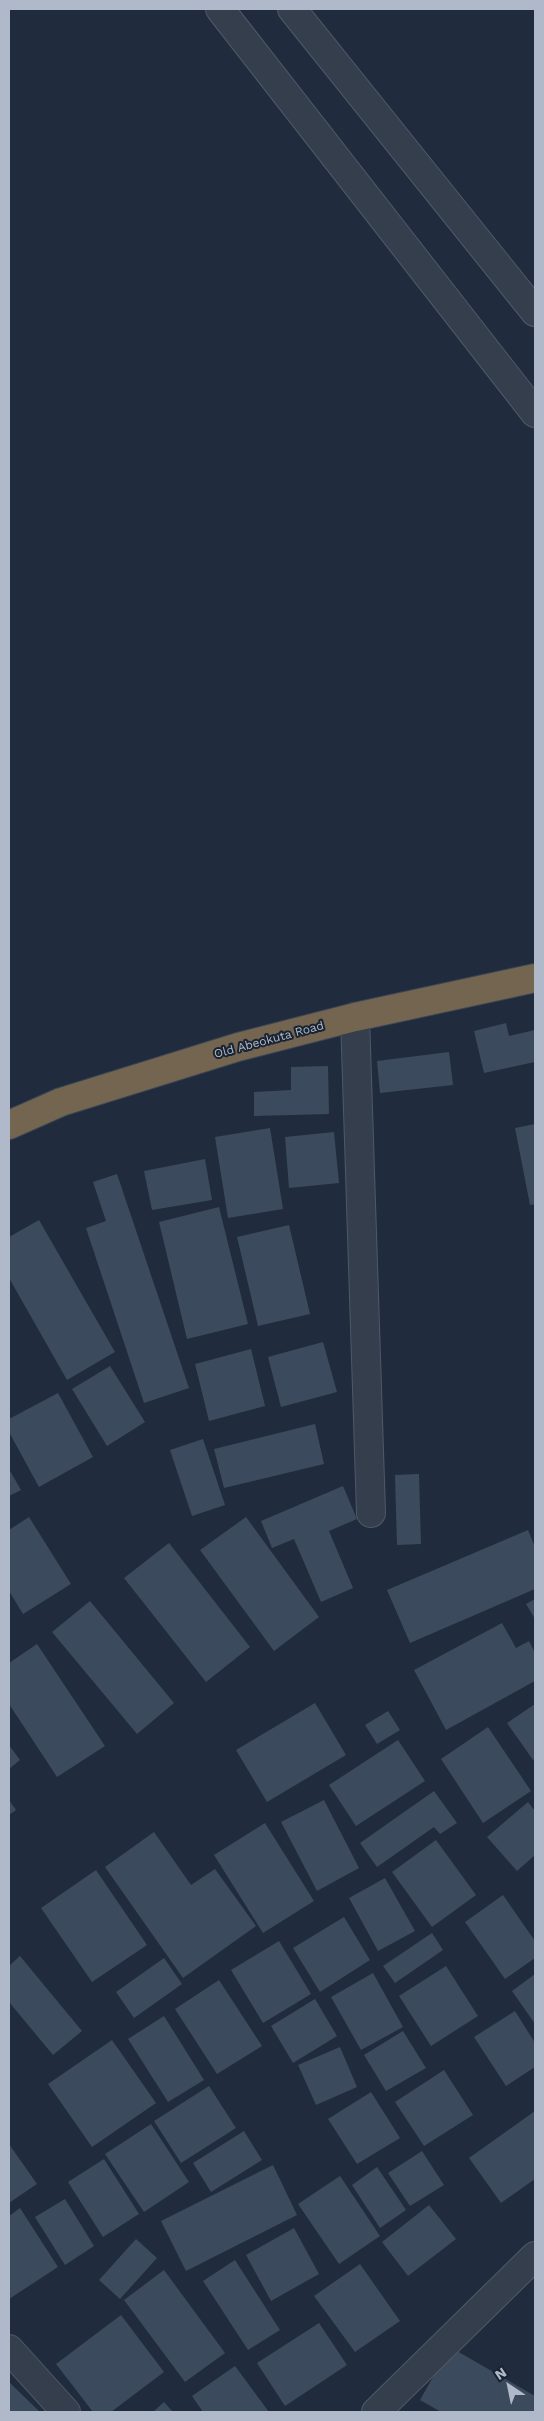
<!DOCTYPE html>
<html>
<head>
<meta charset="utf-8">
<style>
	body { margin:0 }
	#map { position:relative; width:544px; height:2421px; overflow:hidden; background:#202c3d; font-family:"Work Sans",sans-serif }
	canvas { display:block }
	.frame { position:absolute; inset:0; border:10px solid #afb9c9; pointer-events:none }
	.north { position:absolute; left:484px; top:2361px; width:50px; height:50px; -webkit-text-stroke:4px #192331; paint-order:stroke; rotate:326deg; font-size:14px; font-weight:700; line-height:20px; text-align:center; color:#afb9c9 }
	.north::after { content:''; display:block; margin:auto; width:18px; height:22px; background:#afb9c9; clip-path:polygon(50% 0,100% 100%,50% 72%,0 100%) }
</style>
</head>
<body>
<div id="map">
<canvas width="544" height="2421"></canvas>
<div class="frame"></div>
<div class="north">N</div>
</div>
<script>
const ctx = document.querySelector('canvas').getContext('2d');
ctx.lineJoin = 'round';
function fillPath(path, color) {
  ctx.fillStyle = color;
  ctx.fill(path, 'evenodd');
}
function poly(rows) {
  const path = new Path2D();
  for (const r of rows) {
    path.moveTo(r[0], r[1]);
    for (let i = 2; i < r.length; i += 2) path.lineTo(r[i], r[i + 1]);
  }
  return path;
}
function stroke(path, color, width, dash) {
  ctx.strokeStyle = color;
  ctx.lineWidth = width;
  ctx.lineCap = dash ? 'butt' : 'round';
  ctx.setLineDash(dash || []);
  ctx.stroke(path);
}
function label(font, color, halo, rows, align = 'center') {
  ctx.font = font + ' "Work Sans",sans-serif';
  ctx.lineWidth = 4;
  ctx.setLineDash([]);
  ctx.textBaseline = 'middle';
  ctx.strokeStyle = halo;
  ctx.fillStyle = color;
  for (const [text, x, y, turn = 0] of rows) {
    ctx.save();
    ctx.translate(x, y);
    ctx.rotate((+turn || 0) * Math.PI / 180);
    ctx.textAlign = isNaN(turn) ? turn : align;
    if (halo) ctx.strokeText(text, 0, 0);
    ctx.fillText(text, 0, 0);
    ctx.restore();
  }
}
const building = poly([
	[506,1023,509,1036,535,1030,535,1062,484,1073,474,1031],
	[449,1052,453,1085,380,1093,377,1061],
	[328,1066,329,1114,254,1116,254,1092,291,1090,291,1067],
	[535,1124,535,1204,530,1205,515,1128],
	[270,1128,283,1209,228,1218,215,1137],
	[334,1132,339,1183,289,1188,285,1137],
	[205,1159,212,1200,152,1210,144,1171],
	[117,1174,189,1388,144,1403,86,1228,106,1221,93,1182],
	[219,1207,248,1324,187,1339,159,1222],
	[39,1220,115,1352,67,1380,9,1278,9,1237],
	[289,1225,310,1314,258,1326,237,1237],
	[323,1342,337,1392,281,1407,268,1357],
	[251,1349,265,1406,209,1421,195,1364],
	[110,1366,145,1422,107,1446,72,1389],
	[58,1393,93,1457,39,1487,9,1432,9,1419],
	[315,1424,324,1464,224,1488,214,1449],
	[203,1439,225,1505,192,1516,170,1450],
	[9,1469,21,1490,9,1496],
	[419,1474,421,1544,397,1545,395,1475],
	[343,1486,357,1519,329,1531,353,1588,321,1602,294,1539,272,1548,261,1521],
	[29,1517,71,1584,23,1614,9,1591,9,1530],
	[246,1517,319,1617,274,1651,200,1550],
	[528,1530,535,1547,535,1589,410,1643,387,1590],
	[169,1543,250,1647,206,1682,124,1578],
	[535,1599,535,1619,526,1604],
	[90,1601,174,1703,137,1734,52,1632],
	[502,1623,516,1648,529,1641,535,1653,535,1681,446,1730,414,1670],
	[37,1644,105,1746,57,1777,9,1704,9,1663],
	[315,1703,346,1755,267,1802,236,1750],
	[535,1704,535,1758,533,1760,507,1723],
	[388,1711,400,1730,377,1744,365,1725],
	[488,1727,531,1791,483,1823,441,1759],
	[398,1740,425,1781,356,1826,329,1785],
	[9,1745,20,1760,9,1769],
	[434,1791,457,1823,440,1834,434,1827,377,1867,360,1843],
	[9,1800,16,1810,9,1815],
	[324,1800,359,1868,317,1891,281,1822],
	[528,1802,535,1811,535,1855,517,1871,487,1837],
	[265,1823,314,1901,263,1933,214,1855],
	[154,1832,191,1885,215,1869,256,1926,183,1978,105,1867],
	[436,1840,476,1895,432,1927,392,1872],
	[96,1870,147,1945,92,1982,41,1908],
	[385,1878,415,1931,378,1951,349,1898],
	[503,1895,535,1941,535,1958,505,1979,465,1922],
	[344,1917,370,1960,320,1992,293,1948],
	[432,1933,443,1950,395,1983,383,1966],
	[279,1941,311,1994,263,2023,231,1970],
	[20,1956,82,2031,53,2055,9,2002,9,1966],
	[164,1958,182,1984,134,2018,116,1992],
	[446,1966,478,2016,431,2046,399,1996],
	[373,1973,403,2027,361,2050,331,1997],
	[535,1974,535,2024,512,1991],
	[219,1980,262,2046,217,2074,175,2009],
	[315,1999,337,2036,293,2063,271,2026],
	[515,2011,535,2043,535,2067,506,2086,474,2037],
	[164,2016,204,2080,168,2102,128,2039],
	[403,2031,426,2068,386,2091,364,2055],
	[112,2040,156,2103,92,2147,48,2084],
	[340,2047,357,2087,316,2105,298,2065],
	[444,2070,473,2115,424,2146,395,2102],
	[209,2086,236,2128,181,2163,154,2121],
	[371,2092,400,2138,357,2164,328,2119],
	[535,2111,535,2179,501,2203,469,2158],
	[151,2124,189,2182,144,2212,105,2154],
	[244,2131,262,2160,211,2192,193,2163],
	[9,2144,37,2184,9,2203],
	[422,2151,444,2185,410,2206,388,2173],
	[104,2159,139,2214,103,2237,68,2182],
	[273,2165,297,2215,186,2271,161,2221],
	[377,2167,406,2210,380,2228,352,2185],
	[340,2176,380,2236,339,2264,298,2204],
	[65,2199,94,2246,65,2265,35,2217],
	[429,2205,456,2239,408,2276,382,2242],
	[20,2208,58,2267,9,2299,9,2216],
	[294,2228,319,2274,271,2301,246,2255],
	[136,2239,157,2258,120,2299,99,2280],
	[235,2260,280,2330,248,2350,203,2281],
	[360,2264,400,2321,355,2352,314,2296],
	[164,2270,225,2353,185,2382,124,2300],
	[121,2315,164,2372,111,2412,93,2412,56,2364],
	[319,2323,347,2365,285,2406,257,2363],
	[450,2347,535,2396,535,2412,441,2412,420,2400],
	[235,2366,269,2412,203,2412,192,2396],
	[9,2382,40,2412,9,2412],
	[164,2402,173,2412,153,2412]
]);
const street = poly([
	[220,9,535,413],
	[292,9,535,312],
	[355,1017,371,1513],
	[9,2349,66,2412],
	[376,2412,535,2256]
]);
const highway = poly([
	[9,1125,61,1102,238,1047,355,1017,535,978]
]);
const streetNames = [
	["Old Abeokuta Road",269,1040,-15]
];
fillPath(building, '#3b4a5d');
stroke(street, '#4f5967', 30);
stroke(highway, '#3c4654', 30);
stroke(street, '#343e4d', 28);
stroke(highway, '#736550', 28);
label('12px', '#afb9c9', '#192331', streetNames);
</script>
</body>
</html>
